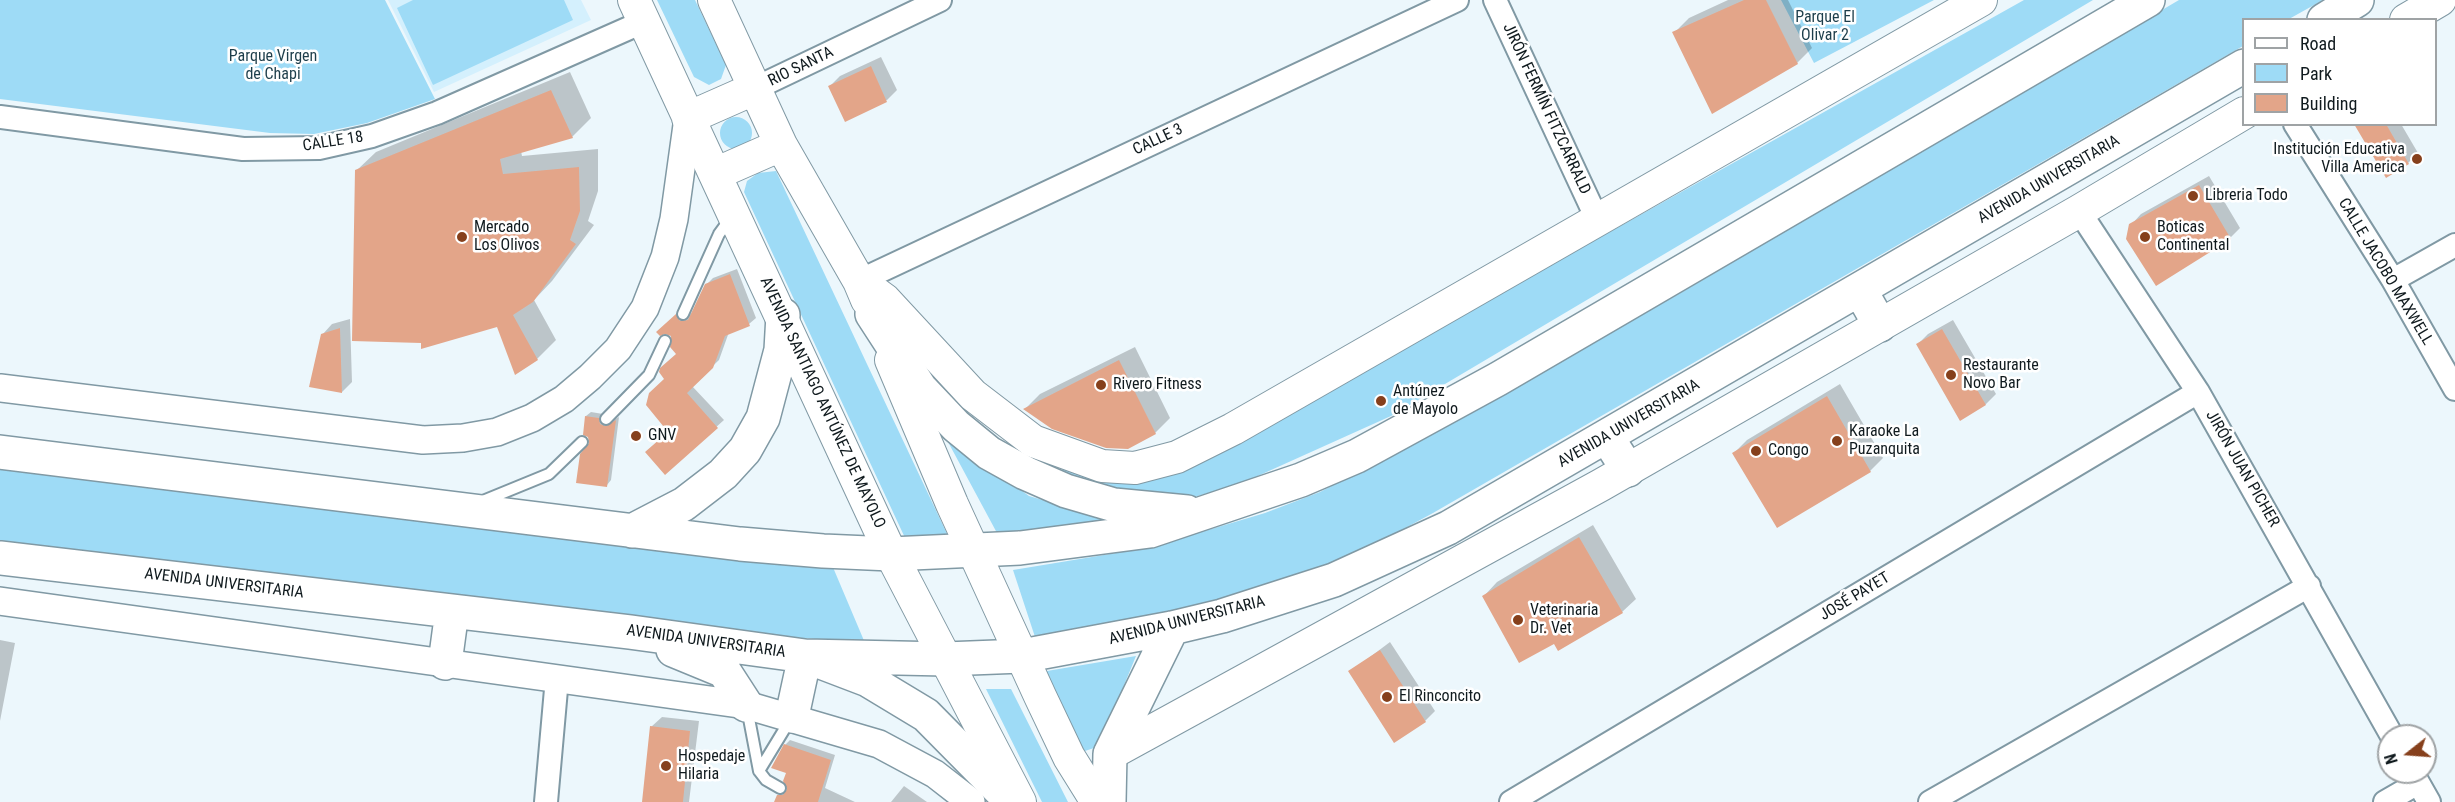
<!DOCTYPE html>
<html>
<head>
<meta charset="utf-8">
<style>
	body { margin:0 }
	#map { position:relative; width:2455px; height:802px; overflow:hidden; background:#ecf7fc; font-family:"Roboto Condensed",sans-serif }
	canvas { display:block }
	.legend { position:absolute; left:2242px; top:18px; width:195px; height:108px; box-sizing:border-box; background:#fff; border:2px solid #9fa3a5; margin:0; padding:8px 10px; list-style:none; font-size:18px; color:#101a1e }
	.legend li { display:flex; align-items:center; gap:12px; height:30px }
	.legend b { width:30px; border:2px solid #9fa3a5 }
	.north { position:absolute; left:2377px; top:724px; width:60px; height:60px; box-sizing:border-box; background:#fff; border:2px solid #9fa3a5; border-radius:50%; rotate:253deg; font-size:16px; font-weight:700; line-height:24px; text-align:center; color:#101a1e }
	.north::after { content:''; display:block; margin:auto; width:21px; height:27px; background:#86401c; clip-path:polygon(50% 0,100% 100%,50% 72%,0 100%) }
</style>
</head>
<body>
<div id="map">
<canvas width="2455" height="802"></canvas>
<ul class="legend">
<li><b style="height:8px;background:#fff"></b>Road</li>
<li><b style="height:16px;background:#9edbf6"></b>Park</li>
<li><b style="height:16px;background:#e3a589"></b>Building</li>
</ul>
<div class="north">N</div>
</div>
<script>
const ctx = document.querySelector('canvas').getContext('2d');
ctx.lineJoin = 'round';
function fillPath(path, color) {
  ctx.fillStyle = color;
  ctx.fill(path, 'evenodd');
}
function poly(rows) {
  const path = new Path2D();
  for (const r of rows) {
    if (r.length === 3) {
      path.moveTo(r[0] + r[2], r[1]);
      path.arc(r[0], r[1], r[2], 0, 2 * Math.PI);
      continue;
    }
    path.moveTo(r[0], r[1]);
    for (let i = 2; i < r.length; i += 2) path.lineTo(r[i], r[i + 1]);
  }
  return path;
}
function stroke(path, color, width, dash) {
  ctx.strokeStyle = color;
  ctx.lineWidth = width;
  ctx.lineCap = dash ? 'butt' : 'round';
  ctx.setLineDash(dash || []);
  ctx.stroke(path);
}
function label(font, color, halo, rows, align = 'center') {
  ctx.font = font + ' "Roboto Condensed",sans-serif';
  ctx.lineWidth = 5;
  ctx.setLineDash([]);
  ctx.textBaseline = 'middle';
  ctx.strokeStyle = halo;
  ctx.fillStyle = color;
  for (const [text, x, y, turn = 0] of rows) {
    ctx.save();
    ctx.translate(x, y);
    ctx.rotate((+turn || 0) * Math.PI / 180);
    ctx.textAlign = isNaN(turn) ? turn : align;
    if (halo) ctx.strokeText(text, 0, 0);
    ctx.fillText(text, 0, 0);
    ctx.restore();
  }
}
const built = poly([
	[388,0,581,0,591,20,434,92]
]);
const green = poly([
	[0,0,385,0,435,99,367,123,314,134,270,133,0,99],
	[413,0,564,0,573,20,433,85,397,8],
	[657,0,695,0,726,65,721,79,709,85,694,77],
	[1781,0,1934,0,1814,63],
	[2024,0,2093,0,1391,416,1240,484,1187,499,1109,490,1062,473,1063,464,1226,447],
	[2179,0,2323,0,2289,19,2244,20,2243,46,1433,513,1337,565,1213,604,1036,640,1013,570,1116,553,1188,536,1265,513,1320,492,1402,449,1677,295],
	[736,133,16],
	[776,171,949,538,906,540,744,192,747,181,758,173],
	[933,414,964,448,1029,496,1111,520,997,533],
	[0,465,529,535,832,565,865,643,741,633,0,541],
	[1136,656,1102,739,1097,747,1085,751,1074,740,1041,672],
	[986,689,1011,689,1068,802,1042,802]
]);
const shadow = poly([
	[1728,0,1788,0,1812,48,1797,63,1674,33,1689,18],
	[881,57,897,90,887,100,846,120,830,86,840,76],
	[570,72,591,118,572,137,521,151,522,156,598,149,598,191,588,221,594,225,552,281,534,300,556,340,537,359,516,373,498,326,423,342,356,171,376,152],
	[2356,124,2401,124,2418,153,2408,163],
	[2209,176,2240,228,2230,238,2131,225,2141,214],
	[737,269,756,318,749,324,729,332,719,360,692,386,724,420,665,473,670,431,666,379,678,354,672,335,665,325,683,309,687,315,692,314,706,285,713,278],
	[350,319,352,382,342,392,322,335,332,324],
	[1953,320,1996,394,1986,404,1960,419,1918,344,1928,334],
	[1135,347,1170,418,1155,433,1025,409,1040,394],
	[1840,384,1883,458,1870,471,1734,453,1747,440],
	[591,412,603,414,605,419,610,422,619,417,611,480,607,485,591,444,586,416],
	[1593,525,1636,599,1622,612,1555,642,1484,596,1497,582],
	[0,640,15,643,0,721],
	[1390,642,1435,711,1425,721,1350,672],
	[662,717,699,721,689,802,644,802,651,727],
	[790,740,835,755,825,788,855,802,775,802,783,791,788,791,785,745],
	[904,786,927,802,891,802]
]);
const building = poly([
	[1744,0,1766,0,1798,64,1712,114,1672,32],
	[871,66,887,102,845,122,828,86],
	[551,90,573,138,500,159,503,174,579,167,580,211,570,240,576,244,533,302,513,315,538,360,515,375,497,327,421,349,421,343,352,341,355,170],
	[2354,124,2386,124,2409,164,2386,178],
	[2199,185,2231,239,2156,286,2126,239,2129,224],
	[730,274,750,326,725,336,713,368,687,393,718,428,665,475,645,452,668,432,646,405,649,393,664,379,659,372,660,368,676,354,670,347,671,336,665,334,660,336,656,332,676,314,680,321,688,320,705,284],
	[340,328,342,393,309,387,321,334],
	[1942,329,1986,405,1960,421,1916,344],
	[1119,360,1156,434,1128,449,1106,448,1052,429,1023,409],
	[1827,396,1871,472,1777,528,1732,453],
	[585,416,599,418,600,424,605,426,616,420,607,487,576,483,580,454,589,443,588,437,583,435],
	[1579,537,1623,613,1558,651,1554,644,1519,663,1482,596],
	[1380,650,1426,722,1394,743,1348,671],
	[650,726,690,731,683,802,642,802],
	[784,744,831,760,818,802,774,802,777,795,783,795,787,789,783,781,786,773,771,768]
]);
const service = poly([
	[683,314,719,234,730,219],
	[606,419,649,375,665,341],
	[483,501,549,474,582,442],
	[747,708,759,771,766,780,780,788],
	[759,771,790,720]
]);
const minor = poly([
	[1495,0,1597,219],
	[756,88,940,0],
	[0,117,243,149,319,148,372,136,437,113,645,21],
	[2295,124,2393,280,2455,389],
	[2079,211,2198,392,2392,736],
	[2393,280,2455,245],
	[859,281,1457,0],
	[2412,772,2429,802],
	[546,802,557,678],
	[1511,802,2198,392],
	[1930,802,2309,586],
	[2385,802,2418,783]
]);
const tertiary = poly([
	[0,388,423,440,463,438,497,432,532,418,564,399,590,377,618,349,645,308,665,257,674,219,688,118],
	[0,601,746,705,879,744,935,774,971,802]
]);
const secondary = poly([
	[634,0,891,554,1020,802],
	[714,0,781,145,859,281,867,300],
	[2406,20,2440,0],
	[688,118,756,88],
	[715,174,781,145],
	[859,281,885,300,973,395,1033,441,1102,466,1135,468,1177,457,1233,429,1981,0],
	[891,360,952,504,1040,696,1069,757,1097,802],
	[1110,754,1601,485,2079,211,2244,113]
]);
const primary = poly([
	[2324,20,2357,0],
	[1860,290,1880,325],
	[872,314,920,388,956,426,989,453,1025,473,1066,491,1114,505,1187,512],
	[1607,437,1628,470],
	[0,452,740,544,823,551,891,554,1020,548,1150,531,1301,480,1357,456,1498,379,2148,0],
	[632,531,684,504,723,474,745,450,763,418,781,350,783,315],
	[0,558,630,632,805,656,945,659,1022,656,1172,628,1222,616,1334,580,1448,528,2244,66],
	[673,650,724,671,746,705],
	[445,663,452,611],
	[792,716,805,656,868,680,926,715,1012,802],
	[1109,802,1110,754,1172,628]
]);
const markers = [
	[2417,159,6,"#86401c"],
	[2193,196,6,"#86401c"],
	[462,237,6,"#86401c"],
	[2145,237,6,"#86401c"],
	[1951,375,6,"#86401c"],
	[1101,385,6,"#86401c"],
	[1381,401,6,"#86401c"],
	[636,436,6,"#86401c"],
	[1837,441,6,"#86401c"],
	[1756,451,6,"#86401c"],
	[1518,620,6,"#86401c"],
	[1387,697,6,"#86401c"],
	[666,766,6,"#86401c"]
];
const parkNames = [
	["Parque El",1825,18],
	["Olivar 2",1825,36],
	["Parque Virgen",273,57],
	["de Chapi",273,75]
];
const streetNames = [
	["RIO SANTA",801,67,-26],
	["JIRÓN FERMÍN FITZCARRALD",1546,109,65],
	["CALLE 3",1158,140,-25],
	["CALLE 18",333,142,-9],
	["AVENIDA UNIVERSITARIA",2049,180,-30],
	["CALLE JACOBO MAXWELL",2385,272,59],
	["AVENIDA SANTIAGO ANTÚNEZ DE MAYOLO",822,403,65],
	["AVENIDA UNIVERSITARIA",1629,424,-30],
	["JIRÓN JUAN PICHER",2242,469,60],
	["AVENIDA UNIVERSITARIA",224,584,7],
	["JOSÉ PAYET",1855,597,-31],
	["AVENIDA UNIVERSITARIA",1187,621,-14],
	["AVENIDA UNIVERSITARIA",706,642,8]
];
const poiNames = [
	["Institución Educativa",2405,150,"right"],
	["Villa America",2405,168,"right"],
	["Libreria Todo",2205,196],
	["Mercado",474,228],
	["Los Olivos",474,246],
	["Boticas",2157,228],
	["Continental",2157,246],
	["Restaurante",1963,366],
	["Novo Bar",1963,384],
	["Rivero Fitness",1113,385],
	["Antúnez",1393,392],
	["de Mayolo",1393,410],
	["Karaoke La",1849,432],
	["Puzanquita",1849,450],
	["GNV",648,436],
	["Congo",1768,451],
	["Veterinaria",1530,611],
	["Dr. Vet",1530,629],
	["El Rinconcito",1399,697],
	["Hospedaje",678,757],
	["Hilaria",678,775]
];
fillPath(built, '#d4f0fd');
fillPath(green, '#9edbf6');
fillPath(shadow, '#0003');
fillPath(building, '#e3a589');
stroke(service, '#8099a4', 14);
stroke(minor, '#8099a4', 26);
stroke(tertiary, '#8099a4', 30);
stroke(secondary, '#8099a4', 34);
stroke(primary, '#8099a4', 36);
stroke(service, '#fff', 10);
stroke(minor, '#fff', 22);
stroke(tertiary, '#fff', 27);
stroke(secondary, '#fff', 32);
stroke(primary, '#fff', 33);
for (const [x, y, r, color] of markers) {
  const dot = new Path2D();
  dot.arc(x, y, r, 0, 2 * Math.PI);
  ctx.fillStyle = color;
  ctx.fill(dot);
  stroke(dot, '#fff', 2);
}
label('16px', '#1d3e4b', '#fff', parkNames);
label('16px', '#101a1e', '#fff', streetNames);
label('16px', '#101a1e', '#fff', poiNames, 'left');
</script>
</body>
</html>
